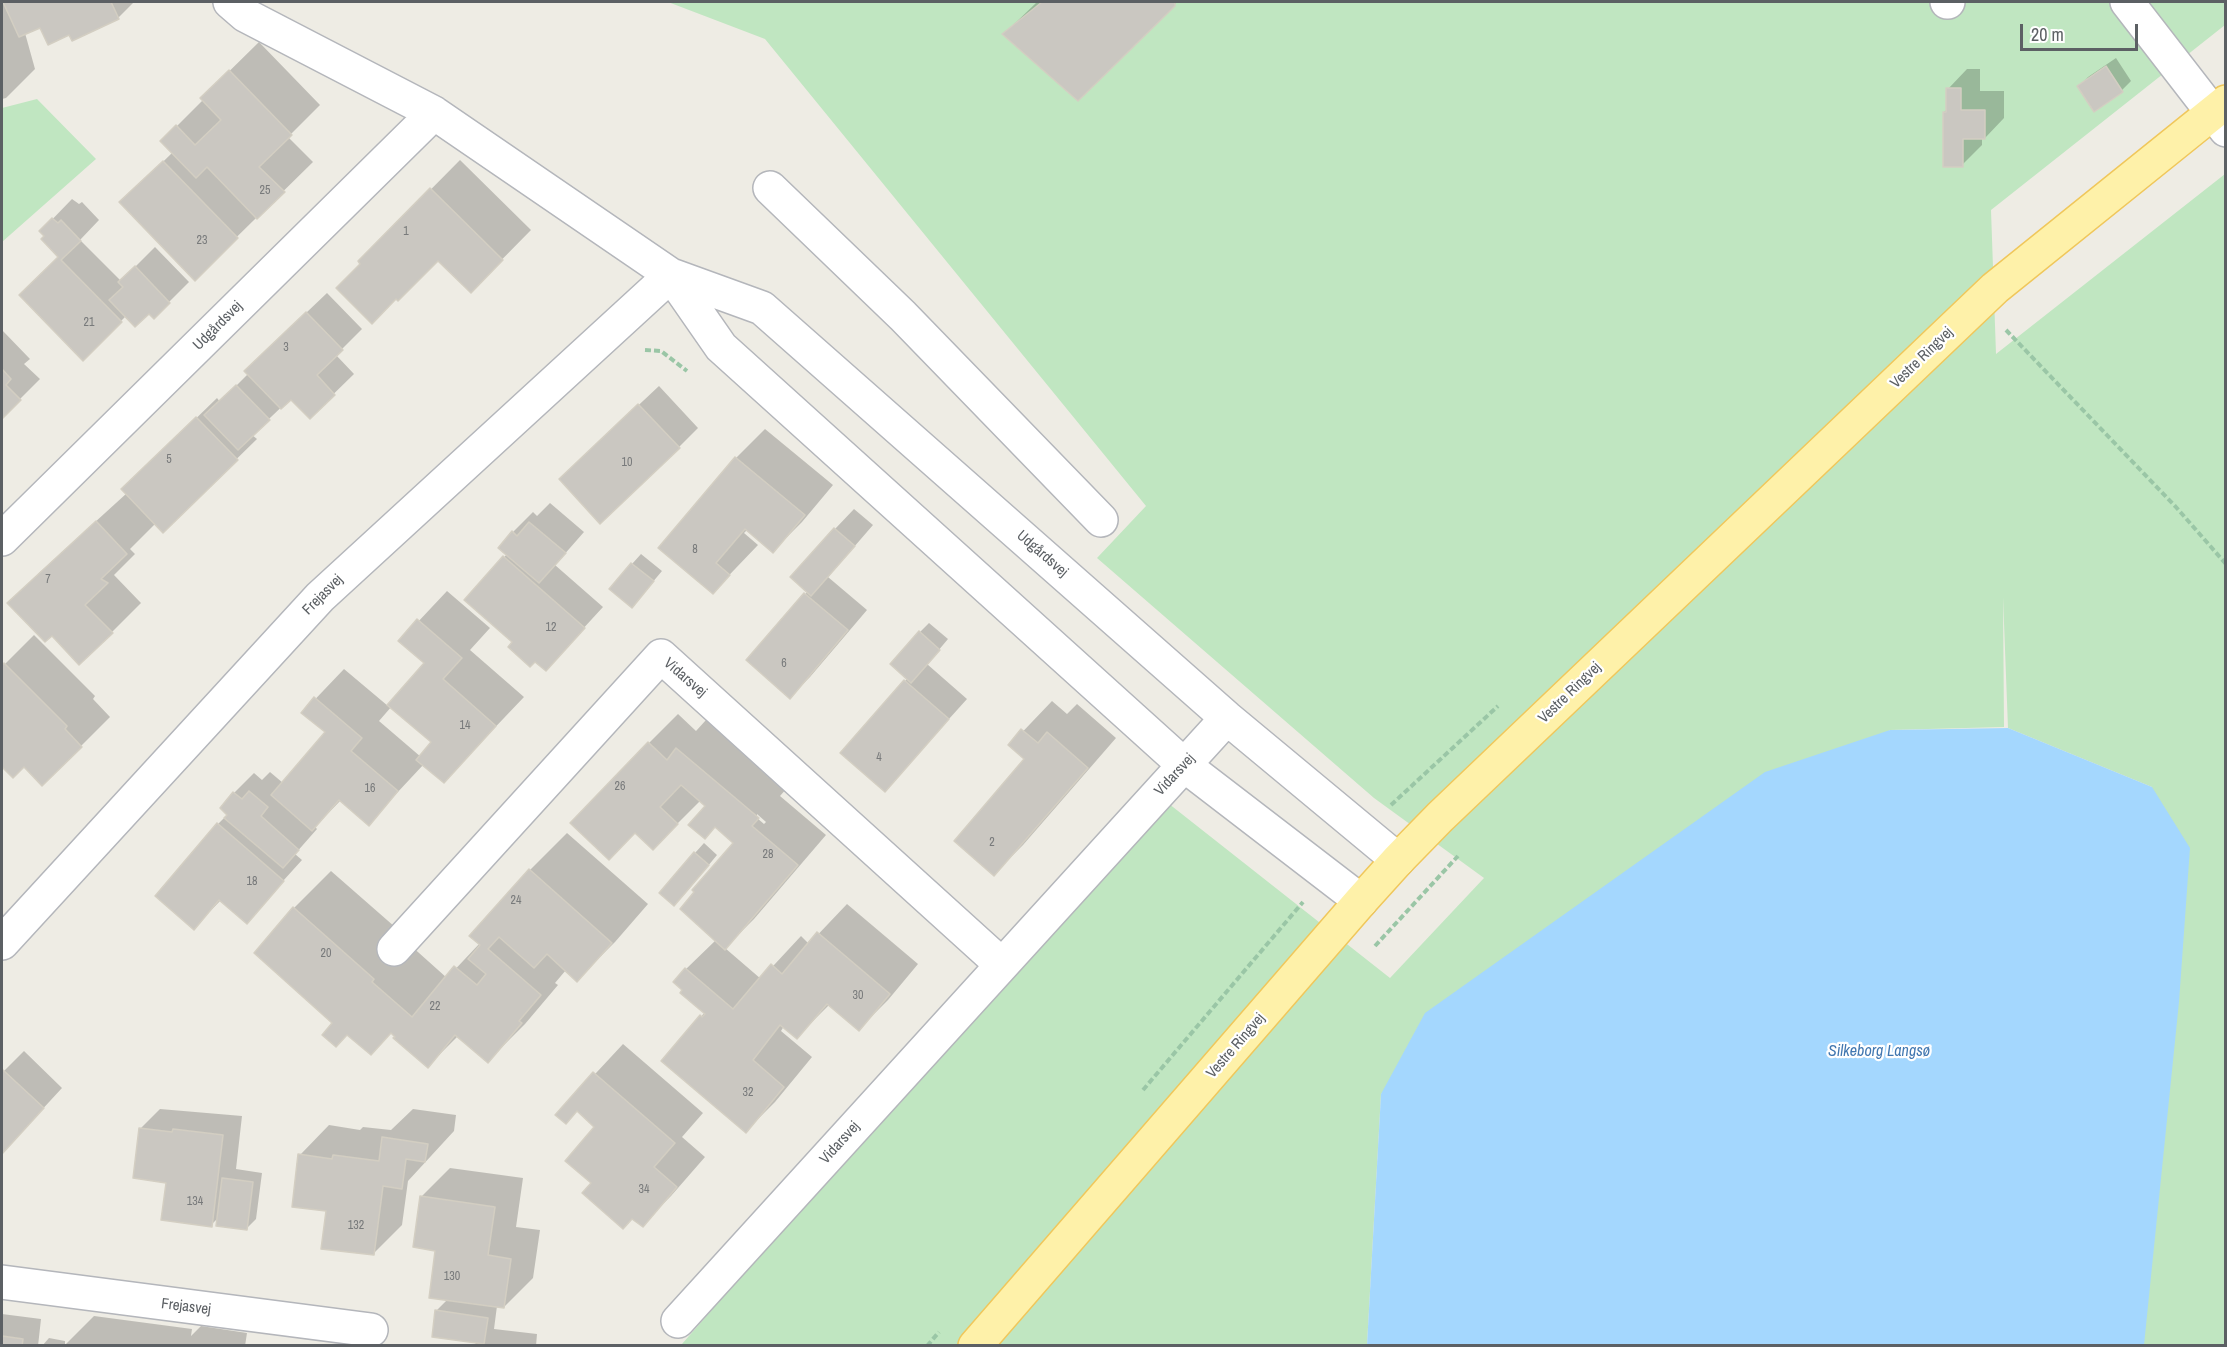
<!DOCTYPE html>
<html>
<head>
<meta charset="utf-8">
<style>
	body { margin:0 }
	#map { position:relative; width:2227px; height:1347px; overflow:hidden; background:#eeece4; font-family:"Archivo Narrow",sans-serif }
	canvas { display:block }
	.frame { position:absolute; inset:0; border:3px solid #5c6064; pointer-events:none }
	.scale { position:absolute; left:2020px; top:24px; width:118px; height:27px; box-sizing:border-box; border:3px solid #5c6064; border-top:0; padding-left:8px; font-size:18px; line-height:21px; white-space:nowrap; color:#5c6064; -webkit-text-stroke:4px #fff; paint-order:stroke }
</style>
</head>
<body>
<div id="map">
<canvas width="2227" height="1347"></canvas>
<div class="frame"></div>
<div class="scale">20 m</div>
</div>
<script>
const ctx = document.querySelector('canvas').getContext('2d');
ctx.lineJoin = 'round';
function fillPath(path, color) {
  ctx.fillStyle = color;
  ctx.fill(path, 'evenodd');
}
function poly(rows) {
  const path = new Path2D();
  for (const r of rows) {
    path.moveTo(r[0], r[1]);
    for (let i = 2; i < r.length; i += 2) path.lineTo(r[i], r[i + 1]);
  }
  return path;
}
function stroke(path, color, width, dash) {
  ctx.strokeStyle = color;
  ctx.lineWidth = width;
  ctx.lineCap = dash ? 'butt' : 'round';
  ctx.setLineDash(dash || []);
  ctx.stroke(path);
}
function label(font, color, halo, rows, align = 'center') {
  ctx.font = font + ' "Archivo Narrow",sans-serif';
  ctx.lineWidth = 4.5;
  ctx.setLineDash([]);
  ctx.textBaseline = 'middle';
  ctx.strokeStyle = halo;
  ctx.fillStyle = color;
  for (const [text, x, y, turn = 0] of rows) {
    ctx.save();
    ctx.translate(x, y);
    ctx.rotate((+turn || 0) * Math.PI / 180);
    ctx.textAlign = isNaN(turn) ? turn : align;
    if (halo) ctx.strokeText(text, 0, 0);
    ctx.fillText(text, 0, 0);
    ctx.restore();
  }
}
const green = poly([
	[668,2,2225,2,2225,25,1991,210,1996,354,2225,174,2225,1345,2143,1345,2152,787,2008,728,2003,597,2004,727,1890,730,1381,1094,1367,1345,682,1344,1159,796,1390,978,1484,878,1374,798,1097,558,1146,506,765,39],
	[37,99,96,159,2,242,2,108]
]);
const water = poly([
	[2008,728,2152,787,2190,848,2179,1002,2144,1345,1367,1345,1381,1094,1425,1013,1765,772,1890,730]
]);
const shadow = poly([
	[2,2,134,2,118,18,70,33,41,26,25,33,35,69,6,98,2,99],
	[1037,2,1177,2,1078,99,1004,34],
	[259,42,320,105,288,137,313,162,195,278,122,202,173,152,162,141,203,100,202,98],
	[2116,58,2131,81,2122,90,2079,87,2088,77],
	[1967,69,1980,69,1980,91,2004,91,2004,118,1985,138,1982,138,1982,145,1962,165,1944,112,1948,109,1948,89],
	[460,160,531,230,471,291,438,259,362,264,360,261],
	[72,199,79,204,82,202,99,220,80,240,121,281,155,247,189,282,154,317,149,312,126,316,83,359,60,257,47,236,41,231],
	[327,293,362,329,336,355,354,374,310,417,291,398,252,435,257,439,163,531,156,523,130,549,135,554,114,575,141,603,112,632,38,574,127,493,143,470,217,398,220,402,249,373,266,351],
	[2,330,30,359,24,364,40,379,2,417],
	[659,386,698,428,679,447,580,460],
	[765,429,833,485,802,522,773,551,748,529,744,533,758,545,713,592,660,548,736,458],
	[550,503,584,532,555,565,603,607,546,669,466,600,507,554,500,547,513,532,533,512,537,516],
	[854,509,873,525,828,577,867,610,810,677,790,697,748,660,808,591,835,529],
	[641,554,662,571,641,596,632,564],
	[447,591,490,628,470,650,524,697,444,781,424,764,368,824,341,800,315,827,317,829,295,854,302,860,246,922,221,900,194,928,218,824,228,814,234,793,254,773,262,780,270,772,283,783,327,732,303,712,344,669,388,706,426,663,400,641],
	[392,706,433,742,421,757,379,721],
	[929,623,948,639,927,664,967,699,885,790,905,681,908,678,920,632],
	[34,635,95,696,93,699,110,717,43,784,24,765,13,776,2,765,2,667],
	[1052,701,1067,714,1077,704,1116,738,1023,845,994,874,1026,759,1010,745],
	[678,714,696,731,706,720,787,788,780,796,826,835,754,919,725,948,761,979,801,936,809,944,847,904,918,964,888,1000,859,1029,830,1004,797,1037,784,1026,781,1031,812,1057,775,1102,746,1131,663,1061,705,1012,686,969,716,940,735,843,708,806,701,800,653,848,649,743],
	[757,814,766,822,764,824,757,818],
	[567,833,648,904,615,942,577,980,566,970,555,983,558,985,525,1024,488,1061,458,1036,428,1066,392,1032,371,1053,334,1023,294,908,331,871,411,941,409,944,447,978,480,943,472,936,530,870],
	[704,843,717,855,684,895,695,853],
	[623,1044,703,1113,682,1137,705,1157,671,1196,642,1225,593,1183,597,1127,577,1110,557,1115],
	[24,1051,62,1088,2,1153,2,1073],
	[160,1109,242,1116,236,1169,262,1173,256,1219,246,1229,218,1218,211,1225,167,1182,140,1129],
	[413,1109,456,1115,454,1131,408,1181,402,1225,373,1254,327,1210,300,1155,329,1125,360,1130,363,1127,391,1130],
	[450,1168,523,1178,516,1227,540,1230,533,1278,504,1307,497,1306,494,1329,537,1334,536,1346,473,1346,477,1342,437,1310,448,1299,437,1249,421,1197],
	[2,1314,41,1319,38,1346,2,1346],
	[94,1316,192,1329,191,1336,201,1326,247,1333,245,1346,42,1346,49,1338,65,1341,65,1345]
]);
const building = poly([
	[3,2,111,2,119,19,72,41,69,35,48,45,40,28,19,37,3,2],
	[1042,2,1175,2,1175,6,1078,101,1002,34,1042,2],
	[2106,66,2123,92,2094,112,2077,86,2106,66],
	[229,70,292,135,259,167,285,192,257,219,207,167,196,178,160,141,176,125,195,145,221,120,200,98,229,70],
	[1946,88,1961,88,1961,110,1985,110,1985,139,1963,139,1963,167,1943,167,1943,112,1946,112,1946,88],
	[163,161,238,238,195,281,119,202,163,161],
	[430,188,503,260,471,293,438,261,398,301,396,299,372,324,336,288,360,264,358,261,430,188],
	[52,218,58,223,61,220,81,241,61,260,122,322,83,361,19,295,58,257,41,239,44,236,39,231,52,218],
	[135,266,170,303,154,319,149,314,135,327,109,300,123,287,118,282,135,266],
	[306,312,343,350,317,375,335,395,310,419,291,400,281,409,244,371,306,312],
	[2,369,11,379,6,385,21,400,2,419,2,369],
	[236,385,270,420,238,450,204,415,236,385],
	[638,404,680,448,600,524,559,479,638,404],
	[196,417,238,460,163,533,121,489,196,417],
	[735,457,805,515,773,553,745,529,716,563,730,575,713,594,658,548,735,457],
	[96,521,127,554,101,579,108,583,85,605,113,633,79,665,52,636,45,642,7,603,96,521],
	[529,522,566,553,539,583,498,548,512,531,517,536,529,522],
	[834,528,855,546,811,596,790,577,834,528],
	[503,556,585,628,546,671,535,662,530,667,508,647,512,642,464,600,503,556],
	[631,563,654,581,632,608,609,589,631,563],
	[804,593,848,630,790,699,746,660,804,593],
	[417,619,462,658,443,679,496,726,444,783,416,760,431,742,387,705,424,663,398,641,417,619],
	[919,631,940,650,911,683,890,664,919,631],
	[4,663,67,726,65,729,82,747,42,786,24,767,13,778,2,767,2,665,4,663],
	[904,680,949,719,885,792,840,753,904,680],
	[314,697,362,738,351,751,398,791,369,826,339,800,312,831,271,795,325,732,301,713,314,697],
	[1021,729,1038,743,1047,732,1088,768,994,876,954,841,1024,759,1008,745,1021,729],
	[648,742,667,760,676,748,759,818,752,826,798,865,725,950,680,909,694,892,692,890,733,843,715,827,705,839,688,825,705,806,681,785,660,807,678,824,653,850,635,833,609,860,570,823,648,742],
	[249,791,268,807,261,816,299,850,283,868,224,818,227,815,220,808,233,792,242,799,249,791],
	[217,823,284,881,247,924,219,900,194,930,155,896,217,823],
	[694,852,709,865,674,906,659,893,694,852],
	[529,869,612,943,577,982,547,954,534,968,499,937,488,949,541,995,519,1021,522,1023,488,1063,455,1035,428,1068,393,1038,395,1037,391,1033,371,1055,347,1035,336,1047,322,1035,332,1023,254,953,293,907,374,979,372,982,412,1017,454,966,477,985,486,974,468,959,480,945,469,936,529,869],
	[817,932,890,994,859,1031,827,1004,797,1039,780,1025,753,1060,784,1087,746,1133,661,1061,700,1015,702,1017,705,1014,680,993,682,990,673,982,685,968,733,1009,771,964,782,974,817,932],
	[3,1070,44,1108,2,1154,2,1071,3,1070],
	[593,1072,675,1143,654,1167,677,1187,643,1227,632,1219,623,1229,582,1193,591,1183,565,1161,594,1127,577,1111,566,1124,555,1115,593,1072],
	[139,1128,172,1132,173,1129,223,1135,212,1227,161,1220,166,1183,133,1178,139,1128],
	[382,1137,428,1144,425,1162,406,1159,402,1189,383,1186,374,1255,321,1249,326,1211,292,1207,298,1154,332,1159,333,1155,379,1161,382,1137],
	[222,1178,253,1182,247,1230,216,1226,222,1178],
	[420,1196,495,1207,488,1255,511,1259,504,1308,429,1298,435,1251,413,1247,420,1196],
	[435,1310,488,1318,484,1344,432,1337,435,1310],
	[2,1336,23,1339,22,1346,2,1346,2,1336]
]);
const path = poly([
	[2006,330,2175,506,2226,564],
	[645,350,661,351,687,371],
	[1391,805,1498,706],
	[1375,946,1458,856],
	[1143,1090,1303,902],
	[927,1346,939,1332]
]);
const minor = poly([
	[230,2,245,15,434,113,671,275,762,308,1227,718,1398,860],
	[1947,2,1948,2],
	[2127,2,2226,130],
	[770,188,903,316,1101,520],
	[671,275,721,347,1184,765,1361,901],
	[2,539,434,113],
	[2,943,320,597,671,275],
	[394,949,661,656,1002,965],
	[2,1282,371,1330],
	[678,1321,1227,718]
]);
const major = poly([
	[975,1346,1361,901,1398,860,1440,817,1995,288,2226,102]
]);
const numberNames = [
	["25",265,191],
	["1",406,232],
	["23",202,241],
	["21",89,323],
	["3",286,348],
	["5",169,460],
	["10",627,463],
	["8",695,550],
	["7",48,580],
	["12",551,628],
	["6",784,664],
	["14",465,726],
	["4",879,758],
	["26",620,787],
	["16",370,789],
	["2",992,843],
	["28",768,855],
	["18",252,882],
	["24",516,901],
	["20",326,954],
	["30",858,996],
	["22",435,1007],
	["32",748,1093],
	["34",644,1190],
	["134",195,1202],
	["132",356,1226],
	["130",452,1277]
];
const streetNames = [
	["Udgårdsvej",218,326,-45],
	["Vestre Ringvej",1922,358,-44],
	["Udgårdsvej",1042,554,41],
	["Frejasvej",323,595,-45],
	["Vidarsvej",685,678,41],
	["Vestre Ringvej",1570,693,-44],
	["Vidarsvej",1175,775,-47],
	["Vestre Ringvej",1236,1046,-49],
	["Vidarsvej",840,1143,-48],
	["Frejasvej",186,1307,7]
];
const waterNames = [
	["Silkeborg Langsø",1879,1052]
];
fillPath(green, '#c0e6c1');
fillPath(water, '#a4d7fe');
fillPath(shadow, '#0003');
fillPath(building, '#cac7c1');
stroke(building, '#d3cec2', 1.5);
stroke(minor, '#b4b6bb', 36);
stroke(major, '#f0c75b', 36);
stroke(path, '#9ac6a6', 4, [6, 3]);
stroke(minor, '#fff', 33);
stroke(major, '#fef1a9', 33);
label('12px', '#787a7b', null, numberNames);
label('15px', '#5c6064', '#fff', streetNames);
label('italic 16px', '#4177b0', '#fff', waterNames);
</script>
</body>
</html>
